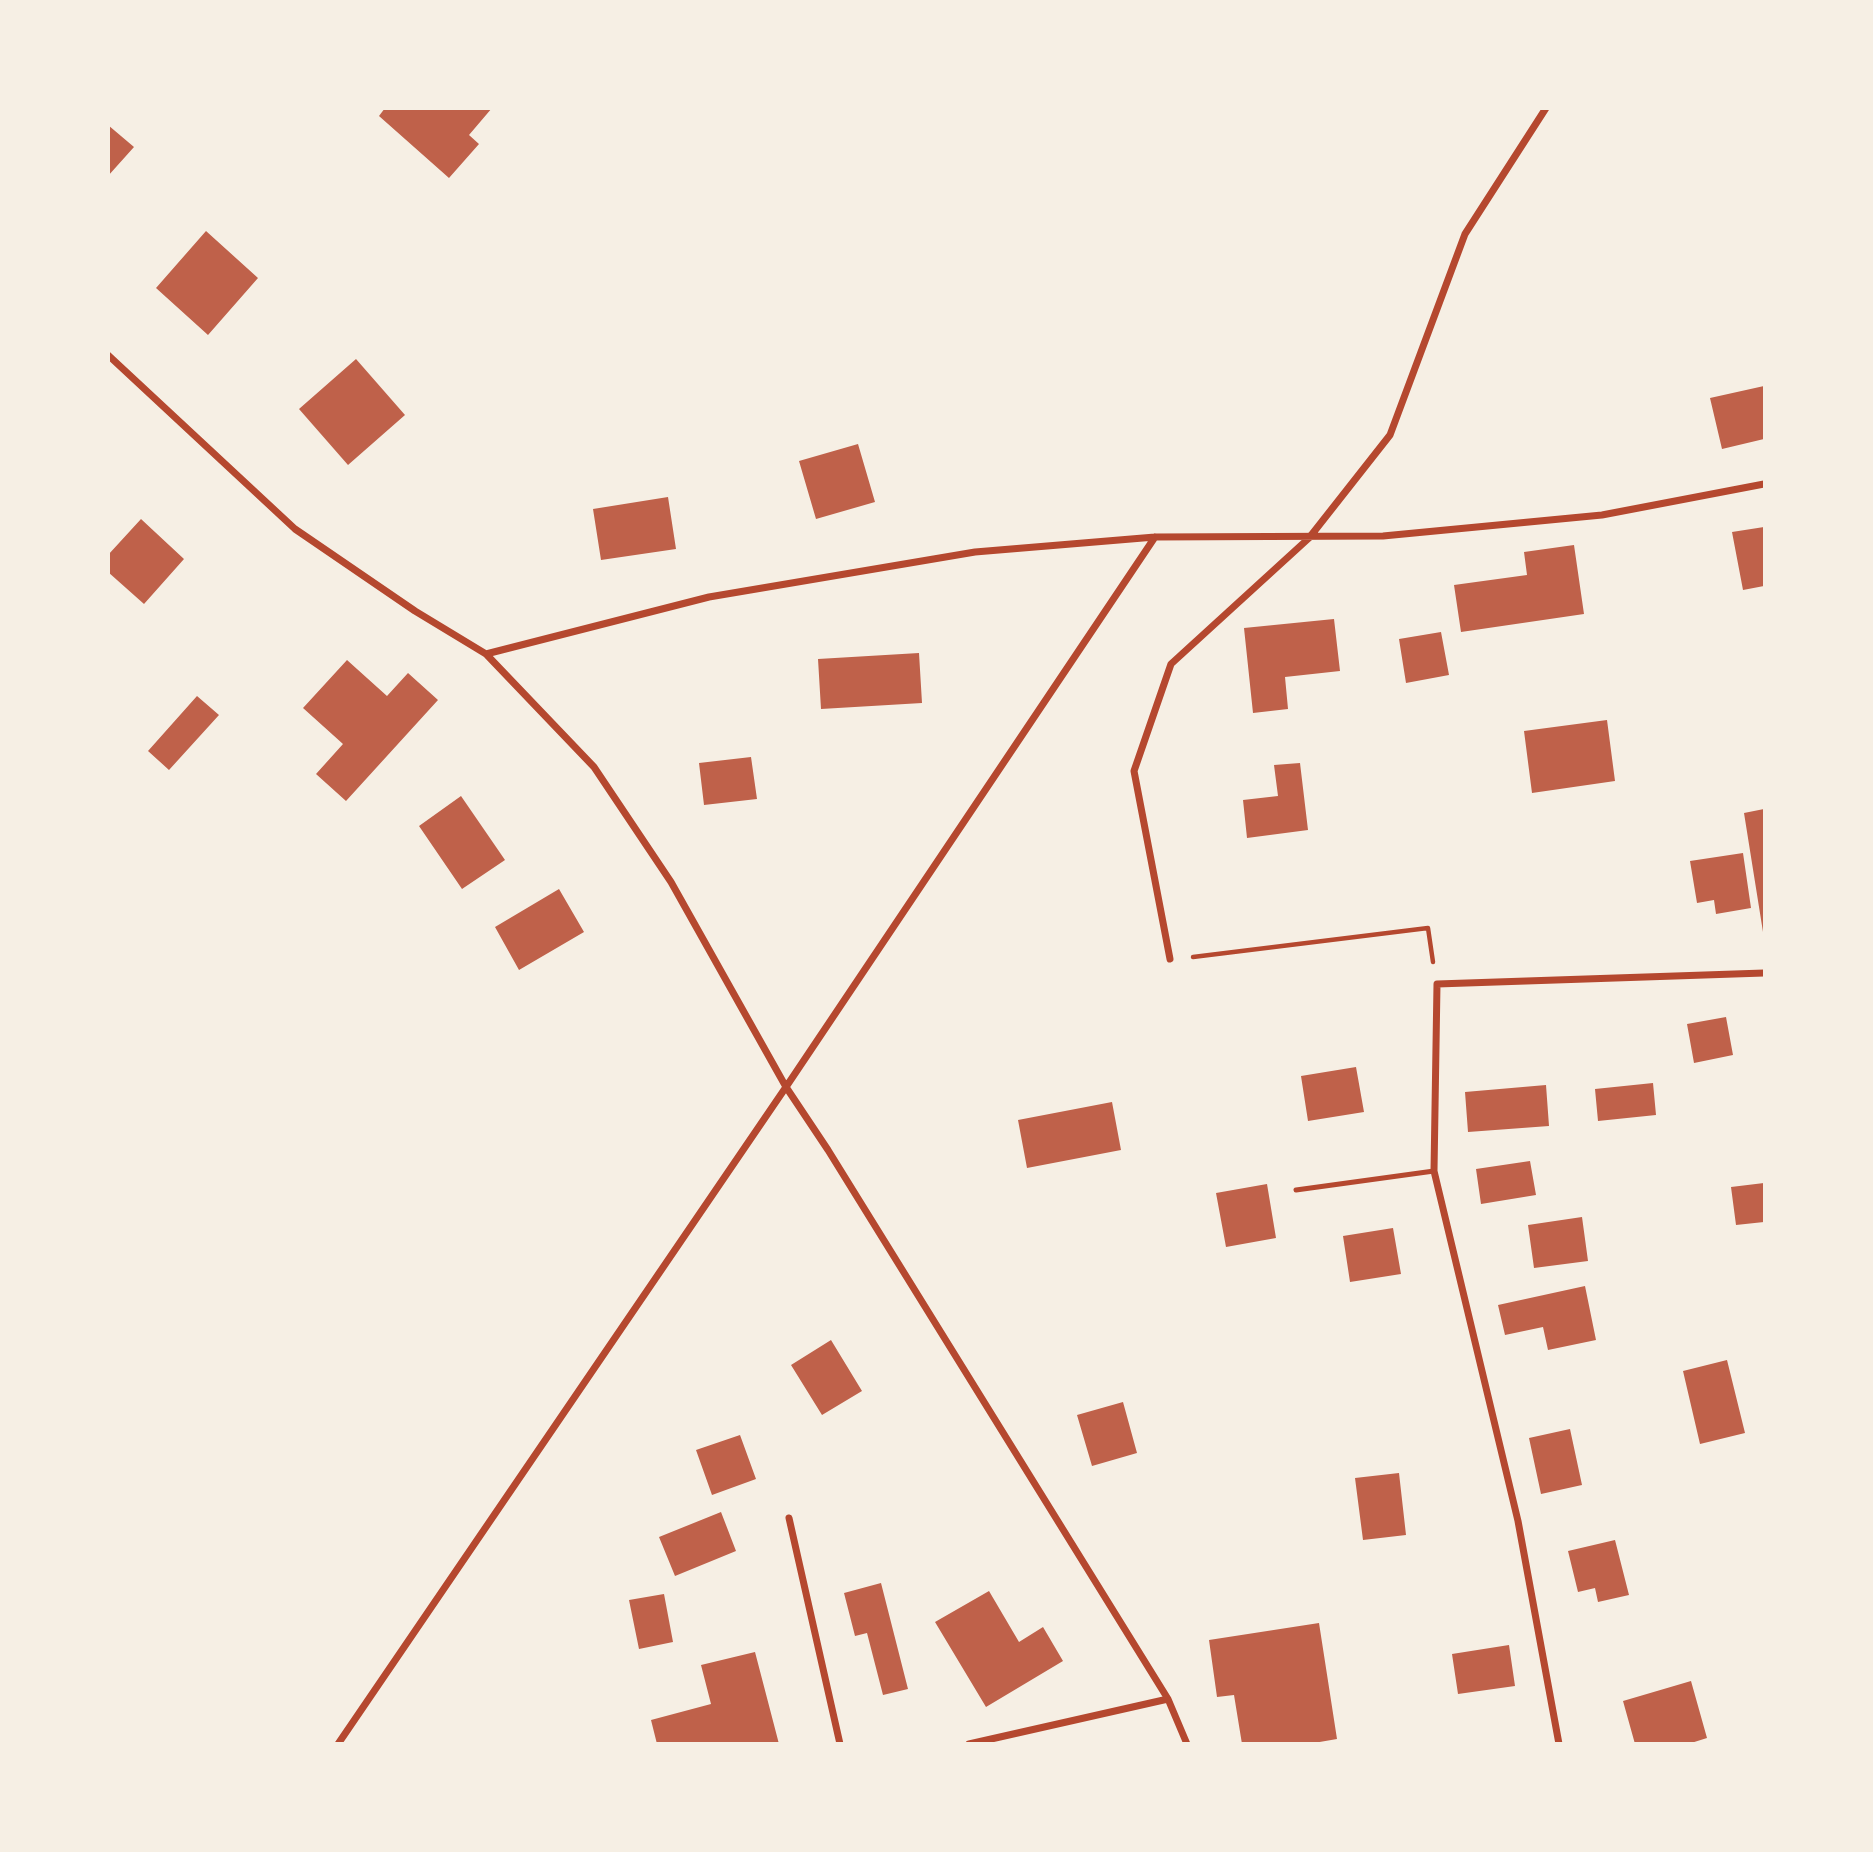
<!DOCTYPE html>
<html>
<head>
<meta charset="utf-8">
<style>
	body { margin:0 }
	#map { position:relative; width:1873px; height:1852px; overflow:hidden; background:#f6efe4; font-family:Roboto,sans-serif }
	canvas { display:block }
	.frame { position:absolute; inset:0; border:110px solid #f6efe4; pointer-events:none }
</style>
</head>
<body>
<div id="map">
<canvas width="1873" height="1852"></canvas>
<div class="frame"></div>
</div>
<script>
const ctx = document.querySelector('canvas').getContext('2d');
ctx.lineJoin = 'round';
function fillPath(path, color) {
  ctx.fillStyle = color;
  ctx.fill(path, 'evenodd');
}
function poly(rows) {
  const path = new Path2D();
  for (const r of rows) {
    path.moveTo(r[0], r[1]);
    for (let i = 2; i < r.length; i += 2) path.lineTo(r[i], r[i + 1]);
  }
  return path;
}
function stroke(path, color, width, dash) {
  ctx.strokeStyle = color;
  ctx.lineWidth = width;
  ctx.lineCap = dash ? 'butt' : 'round';
  ctx.setLineDash(dash || []);
  ctx.stroke(path);
}
const building = poly([
	[385,108,492,108,469,135,479,144,449,178,379,116],
	[108,125,134,147,108,176],
	[206,231,258,278,208,335,156,288],
	[356,359,405,415,348,465,299,409],
	[1764,386,1764,439,1722,449,1710,398],
	[858,444,875,502,816,519,799,461],
	[668,497,676,549,601,560,593,509],
	[141,519,184,559,144,604,108,572,108,555],
	[1764,527,1764,586,1743,590,1732,532],
	[1574,545,1584,614,1461,632,1454,585,1527,575,1524,552],
	[1334,619,1340,671,1285,677,1288,709,1253,713,1244,628],
	[1441,632,1449,675,1406,683,1399,639],
	[919,653,922,703,821,709,818,659],
	[347,660,387,696,408,673,438,700,346,801,316,774,343,744,303,708],
	[197,696,219,715,169,770,148,751],
	[1607,720,1615,781,1532,793,1524,731],
	[751,757,757,799,704,805,699,763],
	[1300,763,1308,830,1247,838,1243,800,1278,796,1274,765],
	[461,796,505,860,462,889,419,826],
	[1764,809,1764,931,1763,932,1744,813],
	[1743,853,1751,908,1716,914,1714,900,1697,903,1690,861],
	[559,889,584,932,519,970,495,927],
	[1726,1017,1733,1055,1694,1063,1687,1024],
	[1356,1067,1364,1112,1308,1121,1301,1076],
	[1653,1083,1656,1115,1598,1121,1595,1089],
	[1546,1085,1549,1126,1468,1132,1465,1092],
	[1112,1102,1121,1150,1027,1168,1018,1120],
	[1530,1161,1536,1195,1481,1204,1476,1169],
	[1764,1183,1764,1222,1736,1225,1731,1187],
	[1267,1184,1276,1238,1226,1247,1216,1193],
	[1582,1217,1588,1261,1534,1268,1528,1225],
	[1393,1228,1401,1274,1350,1282,1343,1236],
	[1585,1286,1596,1340,1548,1350,1543,1327,1505,1335,1498,1305],
	[831,1340,862,1391,822,1415,791,1365],
	[1727,1360,1745,1433,1700,1444,1683,1371],
	[1123,1402,1137,1453,1092,1466,1077,1415],
	[1570,1429,1582,1485,1541,1494,1529,1438],
	[740,1435,756,1479,712,1495,696,1450],
	[1399,1473,1406,1535,1363,1540,1355,1478],
	[721,1512,736,1551,675,1576,659,1537],
	[1615,1540,1629,1595,1598,1602,1595,1588,1578,1592,1568,1551],
	[881,1583,908,1689,883,1695,867,1633,855,1636,844,1593],
	[989,1591,1019,1642,1043,1627,1063,1661,986,1707,935,1622],
	[664,1594,673,1642,639,1649,629,1600],
	[1319,1623,1337,1739,1308,1744,1242,1744,1234,1695,1217,1697,1209,1640],
	[1509,1645,1515,1686,1458,1694,1452,1654],
	[755,1652,779,1744,657,1744,651,1720,711,1704,701,1665],
	[1691,1681,1707,1738,1688,1744,1635,1744,1623,1701]
]);
const path = poly([
	[1193,957,1428,928,1433,962]
]);
const service = poly([
	[1296,1190,1434,1171]
]);
const minor = poly([
	[108,355,295,529,415,611,486,654,594,767,671,882,786,1087,828,1150,1168,1699,1187,1744],
	[486,654,709,597,975,552,1155,537,1383,536,1602,515,1764,484],
	[1170,959,1134,771,1171,664,1309,538,1390,435,1465,234,1546,108],
	[789,1518,840,1744],
	[338,1744,786,1087,1155,537],
	[969,1744,1168,1699],
	[1559,1744,1518,1521,1434,1171,1437,984,1764,973]
]);
fillPath(building, '#bf614a');
stroke(path, '#b5482f', 4.5);
stroke(service, '#b5482f', 5);
stroke(minor, '#b5482f', 7);
</script>
</body>
</html>
